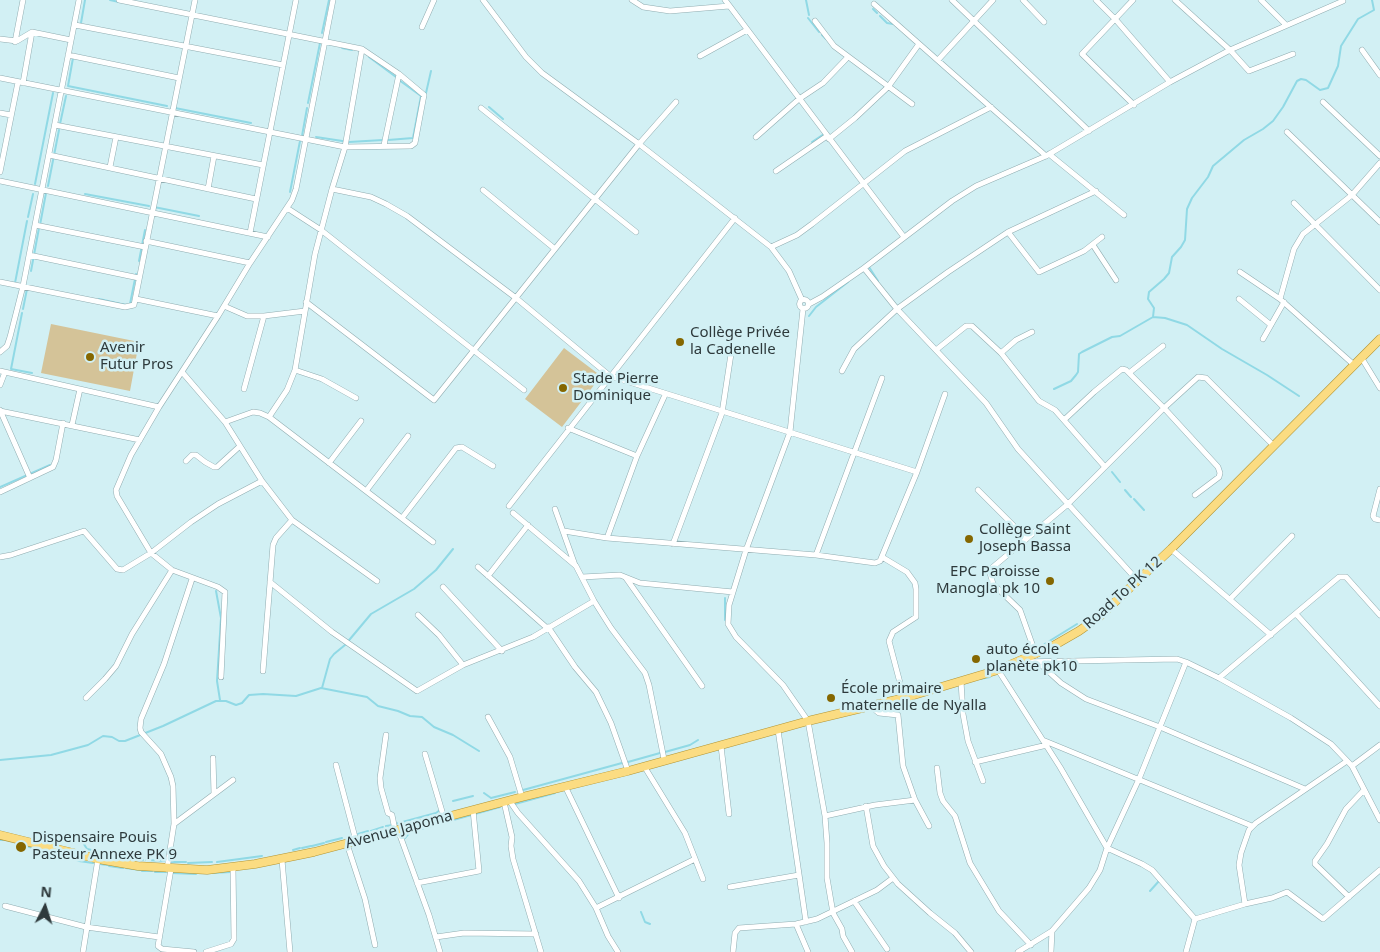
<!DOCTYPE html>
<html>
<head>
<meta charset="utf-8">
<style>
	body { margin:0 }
	#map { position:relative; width:1380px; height:952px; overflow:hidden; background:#d2f0f4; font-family:"Noto Sans",sans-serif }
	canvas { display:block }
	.north { position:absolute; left:20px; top:882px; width:50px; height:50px; -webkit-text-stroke:4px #d2f0f4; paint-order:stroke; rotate:5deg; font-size:14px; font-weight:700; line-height:20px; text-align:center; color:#2e3a3c }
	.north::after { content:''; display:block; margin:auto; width:18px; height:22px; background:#2e3a3c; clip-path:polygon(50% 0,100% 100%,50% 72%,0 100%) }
</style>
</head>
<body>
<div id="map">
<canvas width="1380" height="952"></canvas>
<div class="north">N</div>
</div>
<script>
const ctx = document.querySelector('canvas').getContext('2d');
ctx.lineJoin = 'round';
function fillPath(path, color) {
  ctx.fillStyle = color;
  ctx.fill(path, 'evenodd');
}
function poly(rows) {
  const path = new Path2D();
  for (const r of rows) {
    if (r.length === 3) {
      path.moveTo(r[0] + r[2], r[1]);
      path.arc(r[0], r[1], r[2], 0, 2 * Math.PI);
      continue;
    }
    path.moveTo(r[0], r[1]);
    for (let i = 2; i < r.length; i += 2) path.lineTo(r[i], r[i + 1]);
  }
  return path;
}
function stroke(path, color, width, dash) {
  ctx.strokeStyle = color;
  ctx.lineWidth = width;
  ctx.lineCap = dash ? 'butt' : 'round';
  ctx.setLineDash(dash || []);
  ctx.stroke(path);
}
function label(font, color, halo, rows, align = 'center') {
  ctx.font = font + ' "Noto Sans",sans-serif';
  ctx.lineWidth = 5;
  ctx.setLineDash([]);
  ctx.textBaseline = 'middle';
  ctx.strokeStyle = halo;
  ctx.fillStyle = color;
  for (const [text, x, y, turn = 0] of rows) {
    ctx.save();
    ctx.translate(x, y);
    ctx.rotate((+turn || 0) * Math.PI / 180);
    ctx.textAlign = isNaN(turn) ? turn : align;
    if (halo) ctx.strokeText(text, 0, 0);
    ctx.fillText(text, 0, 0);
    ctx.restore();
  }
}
const green = poly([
	[51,324,139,342,130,391,41,373],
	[564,348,601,376,562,427,525,399]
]);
const stream = poly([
	[110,0,119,2],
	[806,0,809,15],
	[873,9,877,13],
	[880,16,887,23,893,24],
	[808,18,819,32],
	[81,23,85,0],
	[322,33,329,0],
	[822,35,826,39],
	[342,48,352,50],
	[369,57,396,77],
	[73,58,68,86,167,106],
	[426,93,431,71],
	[308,103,320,43],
	[489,107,503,119],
	[175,108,251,123],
	[60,124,66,96],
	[302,136,307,108],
	[316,137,349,142,383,140],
	[388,140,413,138,421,96,399,80],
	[812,142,824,134],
	[35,184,53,93],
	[48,186,59,130],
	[290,192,300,141],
	[85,194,149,206],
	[154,207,199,216],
	[28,217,33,194],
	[40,225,46,193],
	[139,261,145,230],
	[869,267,878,281],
	[31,271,39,228],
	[15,283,27,221],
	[99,299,126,305],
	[130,304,136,274],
	[23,309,27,289],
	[22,313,11,369,32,373],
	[809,316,816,307,848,282],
	[1153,317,1154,308,1148,299,1149,292,1164,279,1169,273,1172,257,1181,247,1185,240,1187,209,1192,198,1208,177,1213,166,1244,140,1263,129,1273,121,1283,107,1297,81,1301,79,1306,80,1320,90,1328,88,1338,66,1341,46,1358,19,1374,10,1372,0],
	[1054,389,1071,381,1076,375,1078,372,1079,354,1082,352,1112,337,1120,336,1153,317,1165,318,1187,325,1222,349,1267,375,1299,396],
	[1112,472,1120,482],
	[0,487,50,465],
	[1125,490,1131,497],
	[1134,499,1144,510],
	[216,591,221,618,217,681,220,700],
	[725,598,725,620],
	[1043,645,1077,624],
	[980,679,990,677],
	[322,688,330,659,334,654,345,645,371,614,414,589,436,570,453,549],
	[665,752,690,745,698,740],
	[0,760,51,755,88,745,103,736,112,737,119,741,125,741,163,726,216,701,226,701,236,705,242,703,249,695,263,694,296,696,321,688,367,697,378,706,398,711,410,716,422,717,434,727,453,735,479,751],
	[628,762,660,753],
	[523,790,622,763],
	[484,793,491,798,515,792],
	[453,801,473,796],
	[515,804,555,793],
	[395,824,436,813,440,810],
	[386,826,393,825],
	[371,831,383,827],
	[358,834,368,831],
	[405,838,410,832,500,807],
	[0,840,3,840],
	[82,841,87,849,101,852],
	[326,842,342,838],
	[312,846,324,843],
	[29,847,39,849],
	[302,848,311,846],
	[41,849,58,853],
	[293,850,300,848],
	[103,853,115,855],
	[59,854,69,856],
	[117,856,124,857],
	[71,857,79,861,93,863],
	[125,857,133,859],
	[135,859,143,860],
	[146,860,165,861],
	[170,862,186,862],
	[217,862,262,856],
	[188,863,212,862],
	[100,864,107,865],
	[109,866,123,868],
	[126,868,140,870],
	[142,871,152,871],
	[155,872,166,872],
	[172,873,196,874],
	[199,873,204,873],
	[211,873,231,872],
	[1150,891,1159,881],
	[641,912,645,922,650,924]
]);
const minor = poly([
	[119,0,362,49,399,74,384,145],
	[483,0,526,57,542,73,639,144,771,247,789,271,802,300],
	[632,0,643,7,670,11,729,6],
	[725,0,904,237],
	[952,0,1089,131],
	[1023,0,1044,22],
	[1096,0,1116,20,1170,82],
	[1133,0,1082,54,1134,105],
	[1175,0,1230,50,1249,71,1293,54],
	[1261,0,1286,25],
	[874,4,1046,156],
	[815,21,834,46,912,104],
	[75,25,283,65],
	[422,27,434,0],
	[0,39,17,41,32,32,71,40],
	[15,42,23,0],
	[1362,50,1380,75],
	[68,55,179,78],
	[700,56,747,30],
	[938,60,993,0],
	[0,78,345,147,411,146,415,143,424,95,399,74],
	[23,83,32,32],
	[1323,102,1380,156],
	[481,108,636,232],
	[0,113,11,115],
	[55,125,263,165],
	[1287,132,1380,222],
	[756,137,799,99,823,83,848,57],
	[829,139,855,118,888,87,919,44],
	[1049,154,1124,215],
	[49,155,256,199],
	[110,167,116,137],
	[776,171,827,136],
	[0,172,18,82],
	[0,181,268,237],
	[208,189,214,156],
	[332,189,345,147,362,49],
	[483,190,555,249],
	[1294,203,1380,290],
	[287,208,321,230,524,390],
	[35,225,145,247],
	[1008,232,1039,272,1084,251,1102,237],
	[250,233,296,0],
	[146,241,250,263],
	[1093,245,1116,280],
	[771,247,797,235,812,224,905,151,991,107],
	[29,255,139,278],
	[864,268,897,309,986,403,1018,449,1138,581],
	[1240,272,1280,299,1353,364],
	[0,282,125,307,134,305,195,0],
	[136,299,218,316],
	[1239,299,1271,325],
	[1280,299,1294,249,1303,234,1352,195,1380,163],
	[804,304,4.5],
	[306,302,434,400,639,144,676,102],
	[809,304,822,297,864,268,952,201,976,186,1046,156,1170,82,1230,50,1343,1],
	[224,306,247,316,264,316,305,311],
	[803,309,790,432,746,550,729,605,728,624,736,637,783,685,808,721,825,816,827,843,827,878,833,913,842,929,843,936,852,952],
	[1263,339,1284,302],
	[936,350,966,326,972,326,1001,353,1039,401,1055,410,1105,467],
	[0,352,7,346,10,337,23,286,79,0],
	[1001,353,1016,340,1032,332],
	[1361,357,1380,388],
	[295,370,322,379,356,398],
	[0,371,159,407],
	[842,371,854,349,897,309,948,272,1008,232,1096,191],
	[182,372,225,422,262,481,292,520,377,581],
	[1129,373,1163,346],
	[0,385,5,372],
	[244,389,264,316],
	[665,395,637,456,607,538,816,555,875,563,880,561,917,472,945,394],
	[0,410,30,478],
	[0,411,140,440],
	[269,417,287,390,295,370,315,254,332,189,371,197,386,204,407,216,516,298,610,376,917,472],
	[1064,420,1094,392,1122,369,1126,370,1164,408,1218,467,1220,473,1219,477,1195,495],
	[225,422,253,412,260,413,269,417,433,542],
	[72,425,80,389],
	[568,428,637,456],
	[186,461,192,455,196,455,205,462,214,467,217,467,240,446],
	[329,463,361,421],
	[1380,489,1373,516,1375,519,1380,520],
	[978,490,1026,538],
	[366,491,408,436],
	[0,492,53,467,56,460,63,423],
	[509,506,735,218],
	[555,509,575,565],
	[513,513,576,566,594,601,611,628,645,673,649,685,664,759],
	[402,518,456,448,462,447,493,466],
	[564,531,607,538],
	[673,544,722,413,731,354],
	[1171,549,1271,635],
	[816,555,882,378],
	[0,557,11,555,84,531,117,569,123,570,151,553,191,522,218,504,262,481],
	[882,557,907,572,915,583,916,589,916,617,893,632,889,641,904,698],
	[478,567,547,628],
	[488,576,528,525],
	[582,577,620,575,640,583,733,592],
	[626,578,702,686],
	[270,582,332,632,417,691,463,665,533,637,594,601],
	[443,587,502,651],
	[1230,599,1292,536],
	[1296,614,1380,706],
	[418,615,439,635,463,665],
	[548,627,575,667,596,692,611,723,628,771],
	[1036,655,1020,610,993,584,990,573,993,567,1068,504,1164,408,1198,377,1206,378,1274,446],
	[1020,662,1177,659,1186,662,1219,678,1291,718,1331,744,1352,766,1380,820],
	[1039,663,1061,683,1086,699,1160,727,1305,789],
	[998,670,1060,767,1107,848,1142,864,1152,870,1195,919,1186,952],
	[263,671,273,545,276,538,292,520],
	[221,677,225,592,218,587,172,570,151,553,117,496,116,490,131,455,159,407,218,316,250,263,292,200,296,189,333,0],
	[1219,678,1339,577,1346,577,1380,615],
	[961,681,963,714,968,741,983,781],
	[86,698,105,679,116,666,132,634,172,570],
	[870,706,879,713,898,715,903,766,915,800,929,826],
	[488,717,510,757,522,797],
	[778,730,806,922],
	[386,735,380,778,381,788,388,813,392,815,395,830],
	[1045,741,1252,826],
	[721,746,729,814],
	[425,754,444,818],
	[213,758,214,794],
	[975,762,1047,745],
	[336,765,356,841],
	[644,766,685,833,703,879],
	[1352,766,1380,745],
	[937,768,940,793,943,801,955,816,970,863,999,911,1031,945],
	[565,786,619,898],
	[509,800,518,813,579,881,596,908,608,936,618,952],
	[504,802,512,837,511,846,513,859,541,952],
	[866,806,873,846,884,866,898,884,930,913,955,933,971,952],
	[825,816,875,805,915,800],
	[174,824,233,780],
	[398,830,429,915,440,952],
	[347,844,365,899,375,945],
	[282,860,290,952],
	[167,869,174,824,173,786,171,777,161,754,141,732,140,728,141,719,164,664,192,579],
	[171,869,158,946,162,949,194,952],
	[417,883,479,871,473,810],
	[730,887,799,875],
	[1349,897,1315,864,1315,861,1327,844,1346,809,1364,790],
	[854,901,887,949],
	[1245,904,1239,865,1241,853,1249,830,1256,823,1347,761],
	[5,906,86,927,159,937],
	[596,908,695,859],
	[1195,919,1245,904,1272,898,1287,892,1323,919,1380,870],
	[796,924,808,952],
	[436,937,464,933,536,934],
	[83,952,98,859],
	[206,952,231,944,234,939,233,868],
	[733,952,735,933,739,928,796,924,817,919,877,890,893,878],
	[1018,952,1052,931,1089,888,1100,870,1107,848,1139,779,1186,662],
	[1051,952,1052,931]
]);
const primary = poly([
	[0,835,98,859,138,866,207,870,255,864,314,852,522,797,628,771,808,721,904,698,998,670,1053,646,1079,631,1099,617,1171,549,1380,339]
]);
const markers = [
	[680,342,5,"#856700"],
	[90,357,5,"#856700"],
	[563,388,5,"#856700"],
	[969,539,5,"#856700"],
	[1050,581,5,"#856700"],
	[976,659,5,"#856700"],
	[831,698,5,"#856700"],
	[21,847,6,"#856700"]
];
const poiNames = [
	["Collège Privée",690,333],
	["la Cadenelle",690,350],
	["Avenir",100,348],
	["Futur Pros",100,365],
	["Stade Pierre",573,379],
	["Dominique",573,396],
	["Collège Saint",979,530],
	["Joseph Bassa",979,547],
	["EPC Paroisse",1040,572,"right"],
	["Manogla pk 10",1040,589,"right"],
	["auto école",986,650],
	["planète pk10",986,667],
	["École primaire",841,689],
	["maternelle de Nyalla",841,706],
	["Dispensaire Pouis",32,838],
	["Pasteur Annexe PK 9",32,855]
];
const streetNames = [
	["Road To PK 12",1123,593,-42],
	["Avenue Japoma",399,830,-15]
];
fillPath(green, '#d4c398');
stroke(stream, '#90d9e5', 2);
stroke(minor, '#90acb0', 6);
stroke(primary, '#b19434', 9);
stroke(minor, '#fff', 5);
stroke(primary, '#fbdc82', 8);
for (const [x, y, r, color] of markers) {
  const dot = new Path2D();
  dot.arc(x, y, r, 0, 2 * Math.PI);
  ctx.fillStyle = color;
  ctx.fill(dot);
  stroke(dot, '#d2f0f4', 2);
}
label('15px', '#2e3a3c', '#d2f0f4', poiNames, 'left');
label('15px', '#2e3a3c', '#d2f0f4', streetNames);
</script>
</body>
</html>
